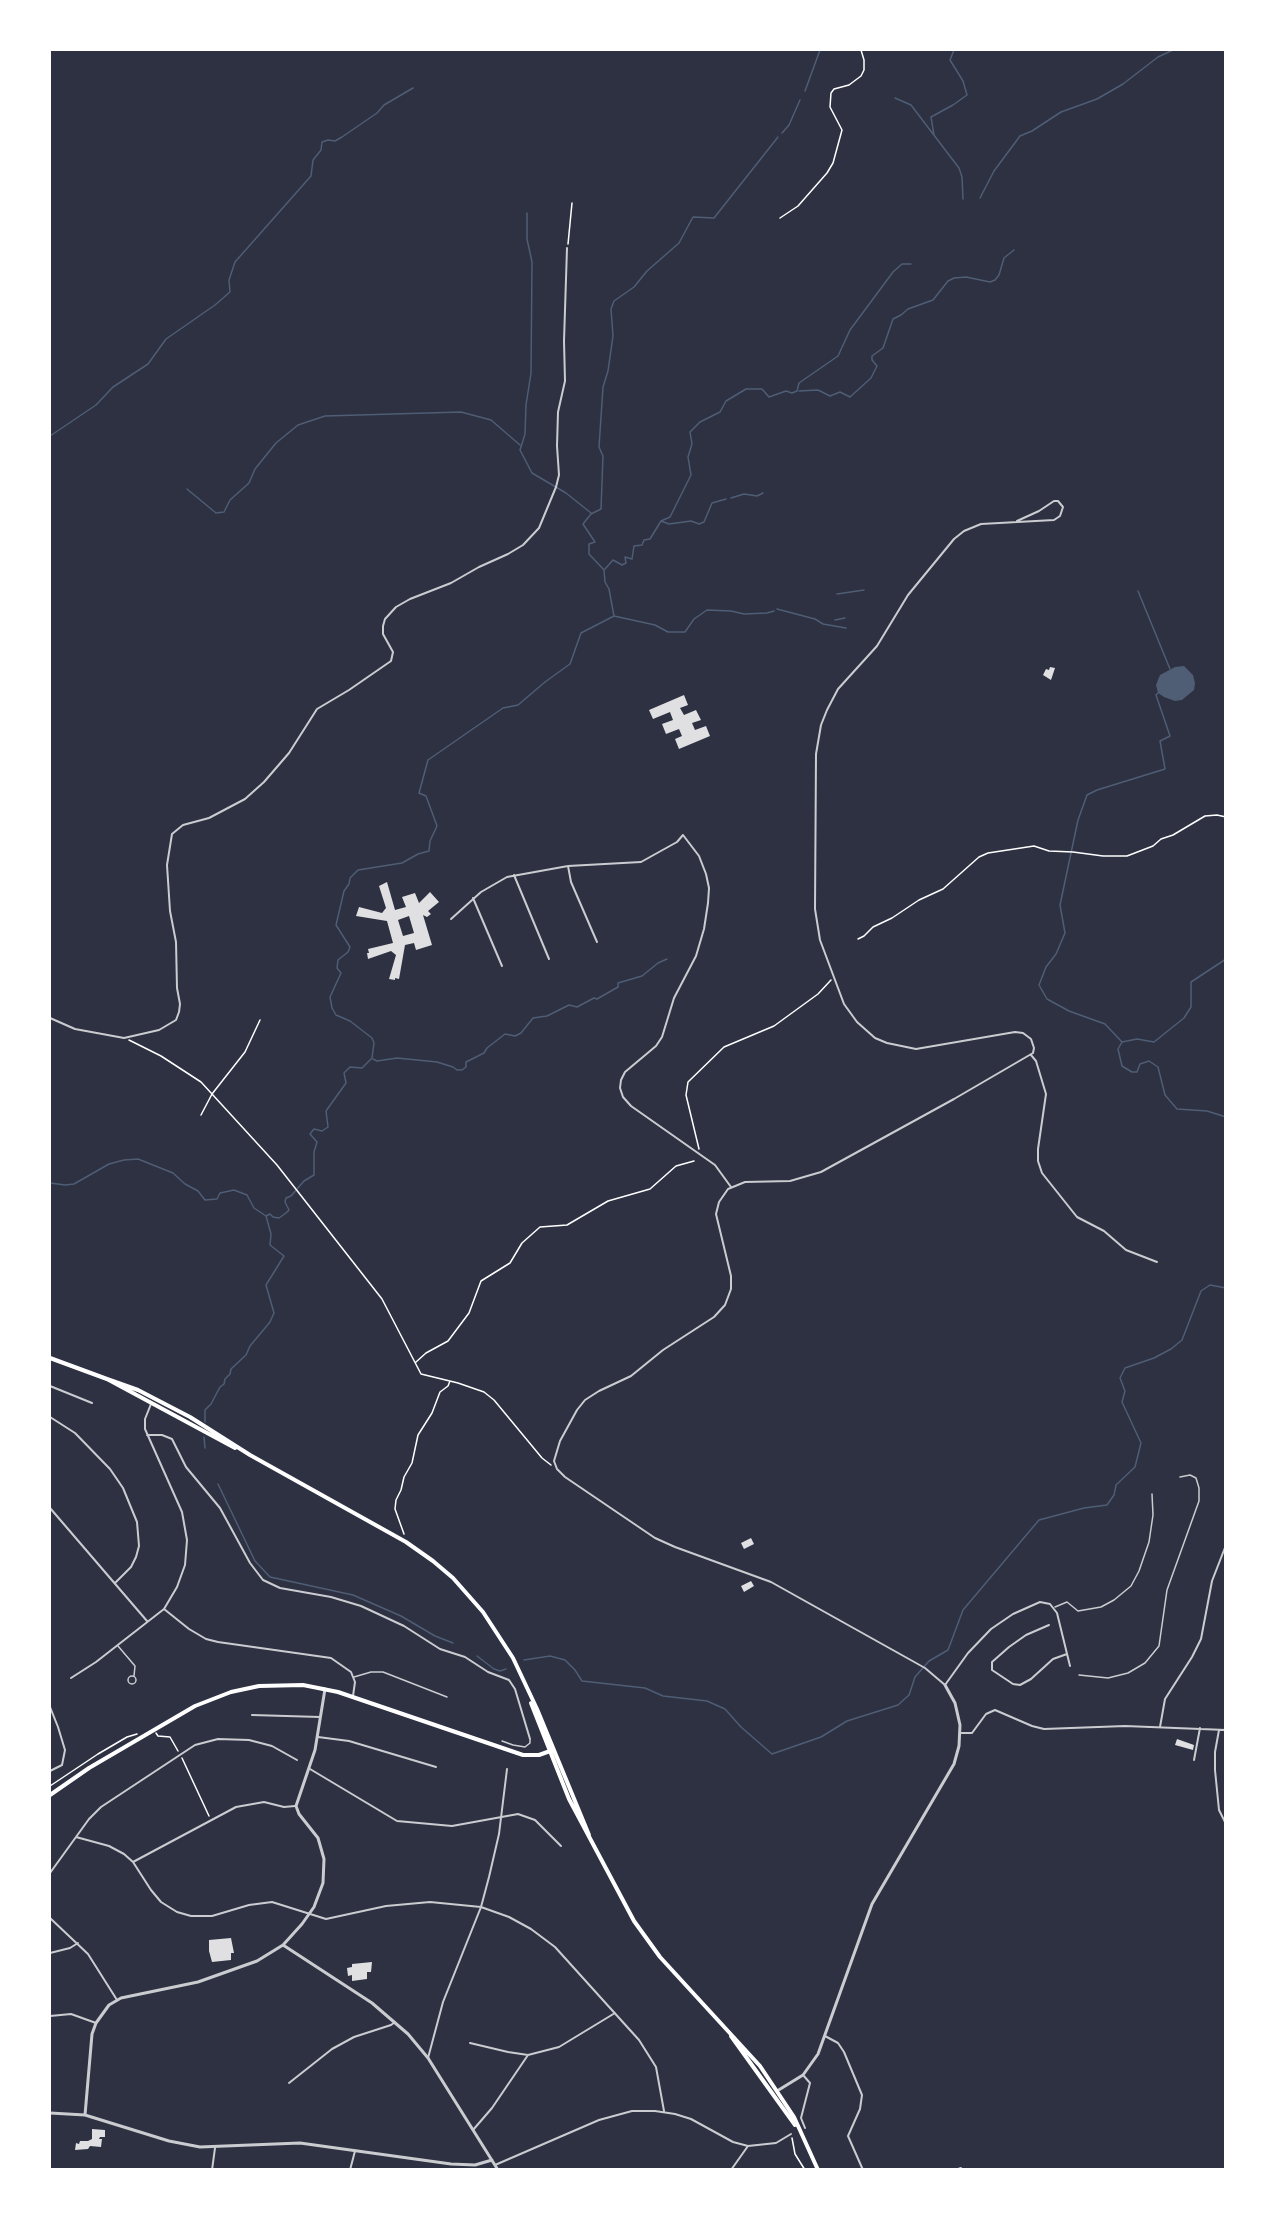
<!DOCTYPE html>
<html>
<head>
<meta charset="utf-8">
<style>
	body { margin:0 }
	#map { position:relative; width:1275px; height:2219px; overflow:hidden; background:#2d3142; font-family:Literata,serif }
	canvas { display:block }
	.frame { position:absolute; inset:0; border:51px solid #fff; pointer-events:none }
</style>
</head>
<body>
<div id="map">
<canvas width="1275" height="2219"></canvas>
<div class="frame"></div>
</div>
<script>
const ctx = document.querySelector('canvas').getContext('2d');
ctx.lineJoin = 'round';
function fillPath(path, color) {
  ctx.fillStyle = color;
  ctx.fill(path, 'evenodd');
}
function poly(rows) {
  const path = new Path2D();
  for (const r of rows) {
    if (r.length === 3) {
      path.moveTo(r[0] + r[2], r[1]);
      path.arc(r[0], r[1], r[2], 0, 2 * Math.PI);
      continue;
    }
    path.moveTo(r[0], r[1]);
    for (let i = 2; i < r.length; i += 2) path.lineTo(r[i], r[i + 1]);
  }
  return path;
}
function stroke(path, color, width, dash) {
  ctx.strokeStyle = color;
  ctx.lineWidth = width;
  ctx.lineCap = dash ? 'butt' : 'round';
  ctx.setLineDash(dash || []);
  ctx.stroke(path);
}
const water = poly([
	[1184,666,1193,675,1195,683,1194,690,1182,700,1175,701,1164,697,1158,693,1156,685,1160,675,1175,667]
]);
const stream = poly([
	[805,91,820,50],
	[895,98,911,105,959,168,962,177,963,199],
	[782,133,789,125,800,100],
	[934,135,931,117,953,105,967,95,963,81,950,60,954,50],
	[980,198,994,171,1020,136,1032,131,1061,112,1097,99,1123,84,1158,57,1173,50],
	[527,213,527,239,532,262,531,373,526,405,525,434,520,450,532,473,566,493,591,513],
	[799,391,818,390,830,396,840,392,850,397,871,378,877,366,872,360,872,356,883,348,893,319,901,315,908,309,933,300,948,281,954,278,966,277,990,282,995,280,999,275,1004,258,1014,250],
	[50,436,96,405,113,387,148,364,166,339,215,305,230,292,229,280,235,262,311,176,313,160,321,150,322,142,328,140,335,141,342,137,377,113,384,105,413,88],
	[187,489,216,513,224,512,230,500,249,483,255,469,276,443,298,425,325,416,461,412,491,420,520,445],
	[731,498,744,494,757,496,763,493],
	[661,521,669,524,691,521,699,524,704,522,712,503,726,499],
	[605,569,613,560,622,565,626,563,625,557,632,559,634,546,642,545,644,540,650,539,661,521,670,517,691,475,688,457,692,444,690,432,700,422,720,412,726,401,746,389,762,389,769,397,786,391,792,393,797,391,799,383,838,356,850,330,893,272,902,264,911,264],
	[1138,591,1170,669],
	[837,594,864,590],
	[777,609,815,619,823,624,846,628],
	[614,616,655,625,668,632,685,632,694,619,707,610,731,611,744,614,767,613,774,611],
	[835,620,845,618],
	[1226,959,1191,982,1191,1007,1184,1018,1154,1042,1137,1039,1122,1042,1118,1049,1122,1066,1132,1072,1137,1072,1140,1064,1149,1061,1158,1067,1165,1095,1177,1109,1207,1111,1226,1117],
	[1122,1042,1105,1024,1069,1011,1047,999,1039,985,1046,967,1056,954,1065,933,1060,905,1078,820,1087,795,1097,790,1165,769,1160,741,1170,736,1156,695,1158,693],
	[372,1058,374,1043,372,1038,350,1021,336,1015,332,1008,330,997,341,973,337,968,338,960,348,952,350,947,336,925,344,891,349,884,350,878,358,870,402,863,418,854,429,851,430,841,437,826,426,796,419,793,428,760,503,708,518,705,545,682,570,664,581,633,614,616,609,589,605,582,604,570,589,554,589,544,595,542,583,524,591,514,601,509,603,456,599,447,603,387,608,371,613,336,611,309,614,301,634,287,647,271,679,243,693,217,714,218,778,137],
	[373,1059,377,1061,397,1058,437,1062,453,1067,457,1070,462,1070,466,1067,466,1062,484,1053,487,1048,505,1034,515,1036,521,1033,533,1018,547,1016,569,1005,577,1007,594,998,597,999,618,987,618,983,642,976,658,963,667,959],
	[50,1183,65,1185,74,1184,109,1164,124,1160,138,1159,173,1173,185,1184,198,1191,205,1200,217,1199,220,1193,234,1190,247,1195,254,1208,266,1216,271,1234,270,1245,284,1256,266,1285,274,1313,270,1322,250,1346,246,1355,231,1369,230,1374,225,1379,224,1384,220,1387,211,1404,205,1410,205,1422],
	[266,1216,270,1214,273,1217,279,1218,286,1213,289,1210,285,1202,286,1198,291,1196,304,1181,314,1175,314,1152,317,1142,310,1134,314,1129,322,1131,328,1127,326,1111,346,1083,344,1073,350,1067,362,1068,371,1059],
	[204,1437,205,1448],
	[218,1484,255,1561,270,1577,353,1595,401,1616,435,1636,453,1643],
	[477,1656,494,1669,500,1671,506,1669],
	[524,1660,550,1656,565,1660,575,1670,582,1681,645,1688,663,1696,707,1701,725,1709,741,1727,772,1754,821,1737,847,1721,898,1705,909,1695,915,1677,929,1661,948,1650,963,1610,1039,1520,1084,1508,1107,1505,1114,1495,1116,1485,1135,1467,1141,1443,1122,1402,1125,1391,1120,1378,1125,1368,1154,1358,1171,1349,1182,1340,1201,1291,1210,1285,1226,1288]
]);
const building = poly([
	[1050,667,1055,668,1051,680,1043,675,1046,669,1049,670],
	[684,695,688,705,680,708,684,715,696,710,701,720,692,723,695,730,706,726,710,736,679,749,675,739,682,736,679,729,666,734,662,724,673,720,670,712,653,719,649,710],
	[387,882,395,910,406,907,402,897,415,893,419,903,430,892,439,902,428,911,431,914,427,917,423,915,432,945,416,950,414,943,405,945,399,979,395,978,395,980,389,979,396,955,391,951,368,959,367,953,369,953,368,949,393,943,387,921,356,916,359,907,382,913,386,908,379,886],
	[409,916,414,933,403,936,398,920],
	[751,1538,754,1544,744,1549,741,1543],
	[751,1581,754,1586,744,1592,741,1586],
	[1177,1739,1194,1745,1193,1750,1175,1745],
	[231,1938,234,1953,231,1953,231,1960,212,1962,209,1951,209,1940],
	[372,1962,371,1972,367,1972,367,1979,352,1981,352,1975,348,1976,347,1968,352,1967,352,1964],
	[92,2129,105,2130,105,2137,100,2137,99,2139,102,2139,101,2147,90,2146,88,2149,75,2150,76,2143,79,2144,80,2141,88,2141,92,2139]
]);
const path = poly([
	[780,218,798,206,827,173,833,163,842,130,830,107,831,93,834,89,849,85,861,76,864,70,864,60,861,50],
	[568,244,572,203],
	[858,939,864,936,873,927,892,918,919,900,943,889,979,857,988,853,1034,846,1049,851,1073,852,1103,856,1127,856,1153,846,1161,839,1173,835,1205,816,1217,815,1226,817],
	[129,1040,161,1056,201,1082,277,1165,382,1299,421,1374,458,1383,484,1392,494,1400,542,1458,551,1465],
	[201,1115,212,1094,245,1052,260,1020],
	[699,1149,686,1095,688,1082,724,1047,774,1026,818,994,831,980],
	[416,1362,426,1353,448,1341,469,1313,481,1281,510,1263,522,1243,540,1227,567,1225,608,1201,650,1189,676,1166,694,1161],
	[404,1534,395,1509,396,1500,401,1490,404,1477,412,1463,418,1435,432,1413,440,1392,448,1386,450,1381],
	[156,1733,158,1736,170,1737,178,1751],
	[182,1758,209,1816],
	[50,1786,98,1754,127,1737,137,1734],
	[792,2138,795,2154,805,2170]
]);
const service = poly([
	[1055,1607,1067,1602,1078,1611,1101,1607,1114,1600,1131,1586,1139,1571,1149,1542,1153,1515,1152,1494],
	[118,1646,135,1666,134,1676],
	[1079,1675,1108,1678,1128,1673,1145,1663,1159,1646,1167,1590,1199,1501,1199,1488,1196,1478,1190,1475,1180,1477],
	[132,1680,4],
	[354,1677,371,1672,383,1672,447,1697],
	[502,1741,513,1745,525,1747,530,1743,530,1740]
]);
const minor = poly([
	[1017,521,1039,511,1054,501,1058,501,1063,507,1060,516,1054,520,981,524,964,531,954,539,908,595,877,646,838,689,827,710,821,725,816,754,815,909,820,940,844,1004,857,1022,875,1038,887,1043,916,1049,1015,1032,1023,1033,1031,1039,1034,1048,1033,1053,954,1099,821,1172,790,1181,745,1182,728,1189,719,1202,716,1214,731,1276,731,1289,725,1305,714,1317,663,1350,631,1376,599,1391,585,1400,577,1410,560,1441,554,1461,557,1469,565,1477,655,1538,675,1547,771,1582,925,1668,945,1685,968,1653,991,1629,1013,1614,1040,1602,1050,1604,1057,1613,1070,1666],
	[568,866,571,882,597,942],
	[514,875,549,959],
	[473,898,502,966],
	[451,919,481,892,507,877,568,866,641,862,677,842,683,835,699,856,706,874,709,888,708,903,704,929,696,956,674,998,662,1037,656,1046,625,1072,621,1080,620,1088,623,1097,631,1106,715,1165,731,1187],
	[50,1018,75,1029,124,1038,159,1030,176,1020,179,1012,180,1004,177,988,176,942,170,911,167,865,172,834,183,825,209,818,245,799,264,782,289,753,317,709,349,690,391,661,393,652,383,634,383,626,385,619,396,607,410,599,451,583,479,567,508,554,523,545,539,528,556,487,559,475,557,446,558,412,565,381,564,341,567,248],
	[1031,1055,1036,1061,1046,1094,1038,1149,1038,1161,1042,1173,1077,1217,1104,1231,1126,1250,1157,1262],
	[50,1386,92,1403],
	[50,1417,75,1433,110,1469,123,1488,137,1522,139,1546,136,1557,131,1567,115,1583],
	[147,1435,162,1435,172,1439,186,1467,220,1508,250,1563,263,1580,280,1588,331,1597,361,1606,404,1626,440,1649,465,1657,488,1672,509,1680,515,1689,530,1739],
	[50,1508,147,1621],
	[164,1609,189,1629,206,1639,218,1642,331,1658,351,1672,355,1682,353,1696],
	[1049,1625,1026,1635,1009,1647,992,1662,992,1670,1013,1684,1020,1685,1031,1679,1053,1659,1067,1654],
	[71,1678,96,1662,164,1609,177,1587,185,1565,187,1540,182,1512,145,1429,145,1419,151,1404],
	[50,1707,58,1727,65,1750,62,1765,50,1771],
	[252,1715,320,1717],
	[1160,1727,1165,1699,1192,1657,1201,1639,1212,1581,1226,1545],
	[1219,1730,1215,1752,1215,1770,1219,1810,1226,1824],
	[960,1733,972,1733,986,1714,995,1710,1032,1726,1044,1729,1125,1726,1226,1730],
	[318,1737,349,1741,436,1767],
	[1194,1760,1200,1728],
	[310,1769,397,1821,452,1826,518,1814,535,1820,561,1846],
	[76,1837,109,1846,124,1854,133,1862,151,1890,161,1902,177,1912,191,1916,212,1916,249,1905,272,1902,326,1919,386,1906,430,1902,481,1907,509,1917,531,1929,555,1947,639,2040,656,2067,664,2111],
	[133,1862,236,1807,264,1802,284,1807,295,1806],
	[50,1873,89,1819,101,1807,195,1745,218,1739,249,1740,272,1746,297,1760],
	[50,1918,88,1954,117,2000],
	[50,1953,70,1948,78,1943],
	[50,2016,71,2014,96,2023],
	[825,2036,838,2043,844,2052,862,2095,860,2109,848,2136,863,2170],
	[470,2043,508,2052,528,2055],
	[428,2058,443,2002,481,1907,489,1877,499,1834,507,1769],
	[803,2075,810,2083,801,2118,805,2128],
	[289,2083,332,2049,354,2037,391,2025,395,2022],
	[473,2130,492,2108,528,2055,559,2047,615,2013],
	[495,2165,599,2120,632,2111,655,2111,675,2114,691,2119,733,2142,748,2146,776,2143,791,2134],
	[212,2170,215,2148],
	[350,2170,355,2151],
	[731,2170,748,2146],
	[955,2170,961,2168]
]);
const tertiary = poly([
	[283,1945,372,2003,408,2034,428,2058,498,2170],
	[777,2091,803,2075,818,2054,872,1904,954,1764,959,1746,960,1725,955,1703,945,1685],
	[50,2113,85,2115,169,2141,200,2147,300,2143,451,2164,475,2165,492,2160],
	[85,2115,92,2034,96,2023,109,2005,121,1998,198,1982,257,1961,283,1945,302,1924,314,1907,323,1883,324,1859,318,1838,299,1814,296,1806,315,1750,325,1689]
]);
const secondary = poly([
	[50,1795,89,1768,195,1706,231,1692,259,1686,303,1685,338,1692,523,1755,539,1755,553,1750]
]);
const primary = poly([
	[50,1358,107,1379,235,1448],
	[107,1379,138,1390,190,1417,250,1455,406,1542,433,1561,453,1578,483,1612,513,1658,537,1709,589,1835],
	[531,1703,569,1799,634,1921,660,1957,760,2066,794,2117,818,2170],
	[731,2036,795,2125]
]);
fillPath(water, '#4f5d75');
stroke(stream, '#4f5d75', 1.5);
fillPath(building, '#e0e0e3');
stroke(path, '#fff', 1.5);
stroke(service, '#caccd0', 1.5);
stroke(minor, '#caccd0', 2);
stroke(tertiary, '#caccd0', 3);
stroke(secondary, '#fff', 4);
stroke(primary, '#fff', 4);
</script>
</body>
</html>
